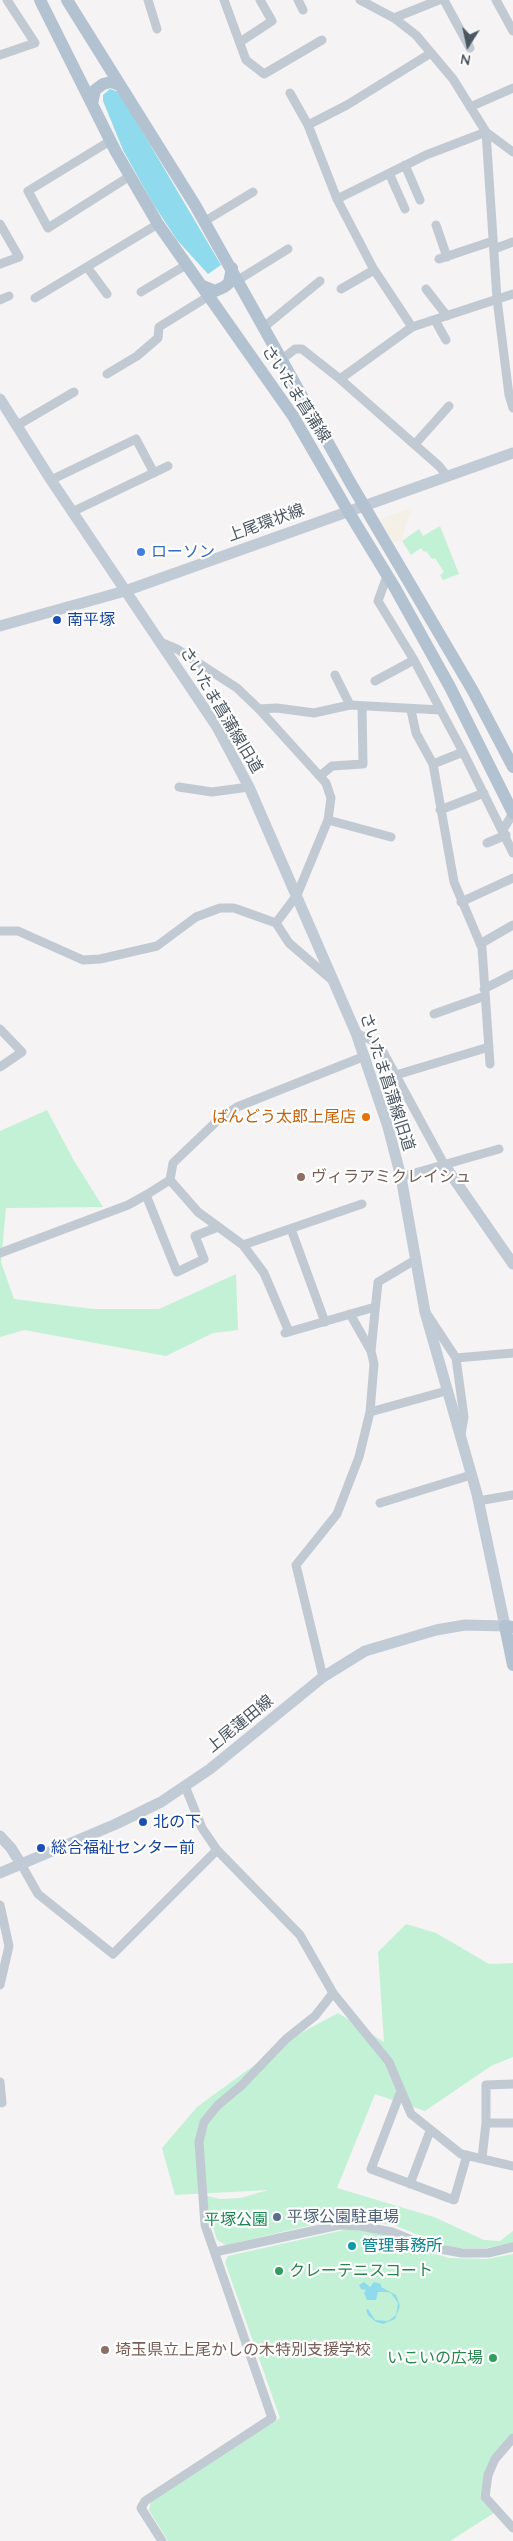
<!DOCTYPE html>
<html>
<head>
<meta charset="utf-8">
<style>
	body { margin:0 }
	#map { position:relative; width:513px; height:2541px; overflow:hidden; background:#f5f3f3; font-family:Quicksand,sans-serif }
	canvas { display:block }
	.north { position:absolute; left:443px; top:20px; width:50px; height:50px; -webkit-text-stroke:4px #fff; paint-order:stroke; rotate:190deg; font-size:14px; font-weight:700; line-height:20px; text-align:center; color:#4a5661 }
	.north::after { content:''; display:block; margin:auto; width:18px; height:22px; background:#4a5661; clip-path:polygon(50% 0,100% 100%,50% 72%,0 100%) }
</style>
</head>
<body>
<div id="map">
<canvas width="513" height="2541"></canvas>
<div class="north">N</div>
</div>
<script>
const ctx = document.querySelector('canvas').getContext('2d');
ctx.lineJoin = 'round';
function fillPath(path, color) {
  ctx.fillStyle = color;
  ctx.fill(path, 'evenodd');
}
function poly(rows) {
  const path = new Path2D();
  for (const r of rows) {
    path.moveTo(r[0], r[1]);
    for (let i = 2; i < r.length; i += 2) path.lineTo(r[i], r[i + 1]);
  }
  return path;
}
function stroke(path, color, width, dash) {
  ctx.strokeStyle = color;
  ctx.lineWidth = width;
  ctx.lineCap = dash ? 'butt' : 'round';
  ctx.setLineDash(dash || []);
  ctx.stroke(path);
}
function label(font, color, halo, rows, align = 'center') {
  ctx.font = font + ' Quicksand,"Noto Sans JP",sans-serif';
  ctx.lineWidth = 4.5;
  ctx.setLineDash([]);
  ctx.textBaseline = 'middle';
  ctx.strokeStyle = halo;
  ctx.fillStyle = color;
  for (const [text, x, y, turn = 0] of rows) {
    ctx.save();
    ctx.translate(x, y);
    ctx.rotate((+turn || 0) * Math.PI / 180);
    ctx.textAlign = isNaN(turn) ? turn : align;
    if (halo) ctx.strokeText(text, 0, 0);
    ctx.fillText(text, 0, 0);
    ctx.restore();
  }
}
const green = poly([
	[440,526,459,574,443,580,440,575,444,572,435,558,432,559,426,551,424,552,421,548,411,555,402,541,419,529,423,536],
	[47,1110,73,1159,103,1207,6,1208,1,1262,14,1299,93,1309,159,1309,236,1274,238,1330,213,1333,166,1356,24,1330,0,1337,0,1131],
	[406,1924,436,1933,489,1964,513,1963,513,2057,491,2066,425,2111,375,2094,337,2188,434,2217,484,2240,500,2241,513,2231,513,2243,487,2248,460,2248,443,2245,394,2225,338,2219,226,2245,217,2240,203,2195,220,2199,241,2198,268,2190,175,2195,162,2148,197,2107,290,2039,338,2013,384,2042,378,1952],
	[344,2230,360,2230,398,2238,422,2250,449,2258,487,2259,513,2254,513,2433,492,2457,485,2472,480,2497,494,2513,450,2541,168,2541,149,2510,151,2502,280,2418,225,2262,228,2256]
]);
const sand = poly([
	[412,508,401,541,394,543,380,519]
]);
const water = poly([
	[110,89,119,92,221,265,208,274,177,240,152,202,123,150,103,101,103,95],
	[364,2282,370,2287,374,2282,381,2284,381,2287,396,2295,400,2306,395,2319,383,2324,376,2322,368,2315,366,2310,368,2309,375,2320,388,2321,396,2315,398,2303,391,2293,387,2292,378,2292,376,2300,367,2300,364,2293,366,2290,361,2289,359,2285]
]);
const street = poly([
	[148,0,157,29],
	[224,0,246,60,264,74,322,40],
	[298,0,303,10],
	[360,0,394,18,416,35,453,79,486,132,513,152],
	[444,0,470,48],
	[496,0,513,31],
	[394,18,439,0],
	[240,42,272,21,260,0],
	[0,55,35,43,7,0],
	[290,93,308,125,347,105,431,53],
	[470,107,513,88],
	[308,125,337,199],
	[486,132,497,299,509,395,513,408],
	[110,141,28,191,48,228,130,176],
	[405,165,420,200],
	[389,173,405,209],
	[205,221,253,192],
	[0,224,19,257,0,264],
	[436,225,447,257],
	[494,249,513,242],
	[439,259,493,241],
	[87,267,107,294],
	[238,280,288,249],
	[341,289,374,270],
	[426,289,447,316],
	[141,292,186,265],
	[35,298,158,224],
	[0,300,9,296],
	[435,320,446,340],
	[264,327,320,281],
	[412,327,373,268,337,199,426,155,486,132],
	[281,360,295,349,302,349,340,379,439,466,447,476],
	[107,374,137,356,158,338,159,327,209,296],
	[340,379,412,327,513,294],
	[16,426,74,392],
	[415,444,449,406],
	[51,480,136,439,154,473],
	[72,512,168,466],
	[387,576,378,601,414,660,463,752,513,853],
	[160,642,177,649,237,688,259,709,277,708,314,713,350,705,440,710],
	[335,675,350,705],
	[375,681,414,660],
	[411,710,416,733,433,764,463,752],
	[433,764,454,882,482,948,490,1064],
	[320,776,332,766,363,764,362,706],
	[179,787,212,792,249,787],
	[440,810,484,793],
	[328,820,391,837],
	[503,830,513,813],
	[487,843,506,835],
	[461,902,513,878],
	[276,923,289,943,332,980],
	[0,931,18,931,83,960,100,959,157,946,196,917,220,908,234,908,276,923,297,895,328,820,331,798,326,783,259,709],
	[480,944,513,925],
	[484,989,513,974],
	[434,1014,485,996],
	[0,1029,22,1052,0,1067],
	[356,1033,373,1041,382,1050,445,1166],
	[396,1075,489,1047],
	[401,1177,499,1149],
	[170,1180,198,1212,243,1245,264,1273,289,1332],
	[146,1195,177,1272,204,1259,195,1236,218,1227],
	[291,1229,325,1322],
	[243,1245,362,1204],
	[0,1253,128,1205,146,1195,170,1180,173,1163,217,1121,237,1107,365,1056],
	[350,1314,371,1351,374,1364,370,1412],
	[427,1314,456,1358,464,1417,461,1434],
	[285,1333,375,1307],
	[371,1351,378,1282,415,1260],
	[456,1358,513,1353],
	[478,1501,513,1495],
	[380,1503,471,1475],
	[323,1677,296,1565,337,1514,359,1457,370,1412,446,1391],
	[185,1786,202,1828,217,1850,300,1935,333,1993,389,2062,411,2114,461,2154,513,2166],
	[21,1864,38,1894,113,1954,217,1850],
	[0,1905,9,1946,0,1985],
	[0,2082,2,2103],
	[401,2091,371,2169,454,2200,467,2155],
	[486,2123,513,2123],
	[482,2158,486,2123,486,2085,513,2084],
	[410,2184,430,2131],
	[215,2252,339,2225,360,2226,392,2232,429,2247,462,2253,488,2253,513,2247],
	[513,2438,495,2459,488,2475,485,2497,513,2528],
	[162,2541,141,2508,145,2501,272,2418,205,2225,199,2142,204,2122,218,2105,242,2085,286,2039,315,2016,333,1993]
]);
const secondary = poly([
	[0,399,51,480,217,727,249,787,356,1033,388,1127,401,1177,425,1312,477,1494,505,1626,465,1625,436,1630,365,1651,323,1677,210,1769,161,1802,116,1824,0,1873],
	[0,626,125,591,513,453],
	[445,1166,513,1264],
	[0,1836,11,1848,21,1864]
]);
const primary = poly([
	[40,0,116,152,158,224,293,416,348,511,395,588,450,687,513,813],
	[67,0,195,205,350,482,473,691,513,767],
	[92,104,95,90,103,84,111,82,120,85],
	[203,286,215,291,224,287,229,283,232,268],
	[513,1627,505,1626,513,1665]
]);
const markers = [
	[141,552,5,"#3f7fe0"],
	[57,620,5,"#1a4fb4"],
	[366,1117,5,"#e8710a"],
	[301,1177,5,"#8d6e63"],
	[143,1822,5,"#1a4fb4"],
	[41,1848,5,"#1a4fb4"],
	[277,2217,5,"#5c6f8a"],
	[352,2246,5,"#0f9aa8"],
	[279,2271,5,"#2e9e5b"],
	[105,2350,5,"#8d6e63"],
	[493,2358,5,"#2e9e5b"]
];
const streetNames = [
	["さいたま菖蒲線",296,394,57],
	["上尾環状線",266,523,-20],
	["さいたま菖蒲線旧道",221,710,59],
	["さいたま菖蒲線旧道",387,1082,72],
	["上尾蓮田線",240,1724,-39]
];
const shopNames = [
	["ローソン",151,552]
];
const transitNames = [
	["南平塚",67,620],
	["北の下",153,1822],
	["総合福祉センター前",51,1848]
];
const foodNames = [
	["ばんどう太郎上尾店",356,1117]
];
const educationNames = [
	["ヴィラアミクレイシュ",311,1177],
	["埼玉県立上尾かしの木特別支援学校",115,2350]
];
const serviceNames = [
	["平塚公園駐車場",287,2217]
];
const parkNames = [
	["平塚公園",236,2220]
];
const cultureNames = [
	["管理事務所",362,2246]
];
const leisureNames = [
	["クレーテニスコート",289,2271],
	["いこいの広場",483,2358,"right"]
];
fillPath(green, '#c3f1d5');
fillPath(sand, '#f5f0e5');
fillPath(water, '#90daee');
stroke(street, '#c1cad2', 9);
stroke(secondary, '#c1cbd6', 11);
stroke(primary, '#b3c2d1', 12);
for (const [x, y, r, color] of markers) {
  const dot = new Path2D();
  dot.arc(x, y, r, 0, 2 * Math.PI);
  ctx.fillStyle = color;
  ctx.fill(dot);
  stroke(dot, '#fff', 2);
}
label('16px', '#4a5661', '#fff', streetNames);
label('16px', '#366cbe', '#fff', shopNames, 'left');
label('16px', '#164399', '#fff', transitNames, 'left');
label('16px', '#c56008', '#fff', foodNames, 'right');
label('16px', '#785e54', '#fff', educationNames, 'left');
label('16px', '#4e5e75', '#fff', serviceNames, 'left');
label('16px', '#17864f', '#fff', parkNames);
label('16px', '#0d838f', '#fff', cultureNames, 'left');
label('16px', '#27864d', '#fff', leisureNames, 'left');
</script>
</body>
</html>
